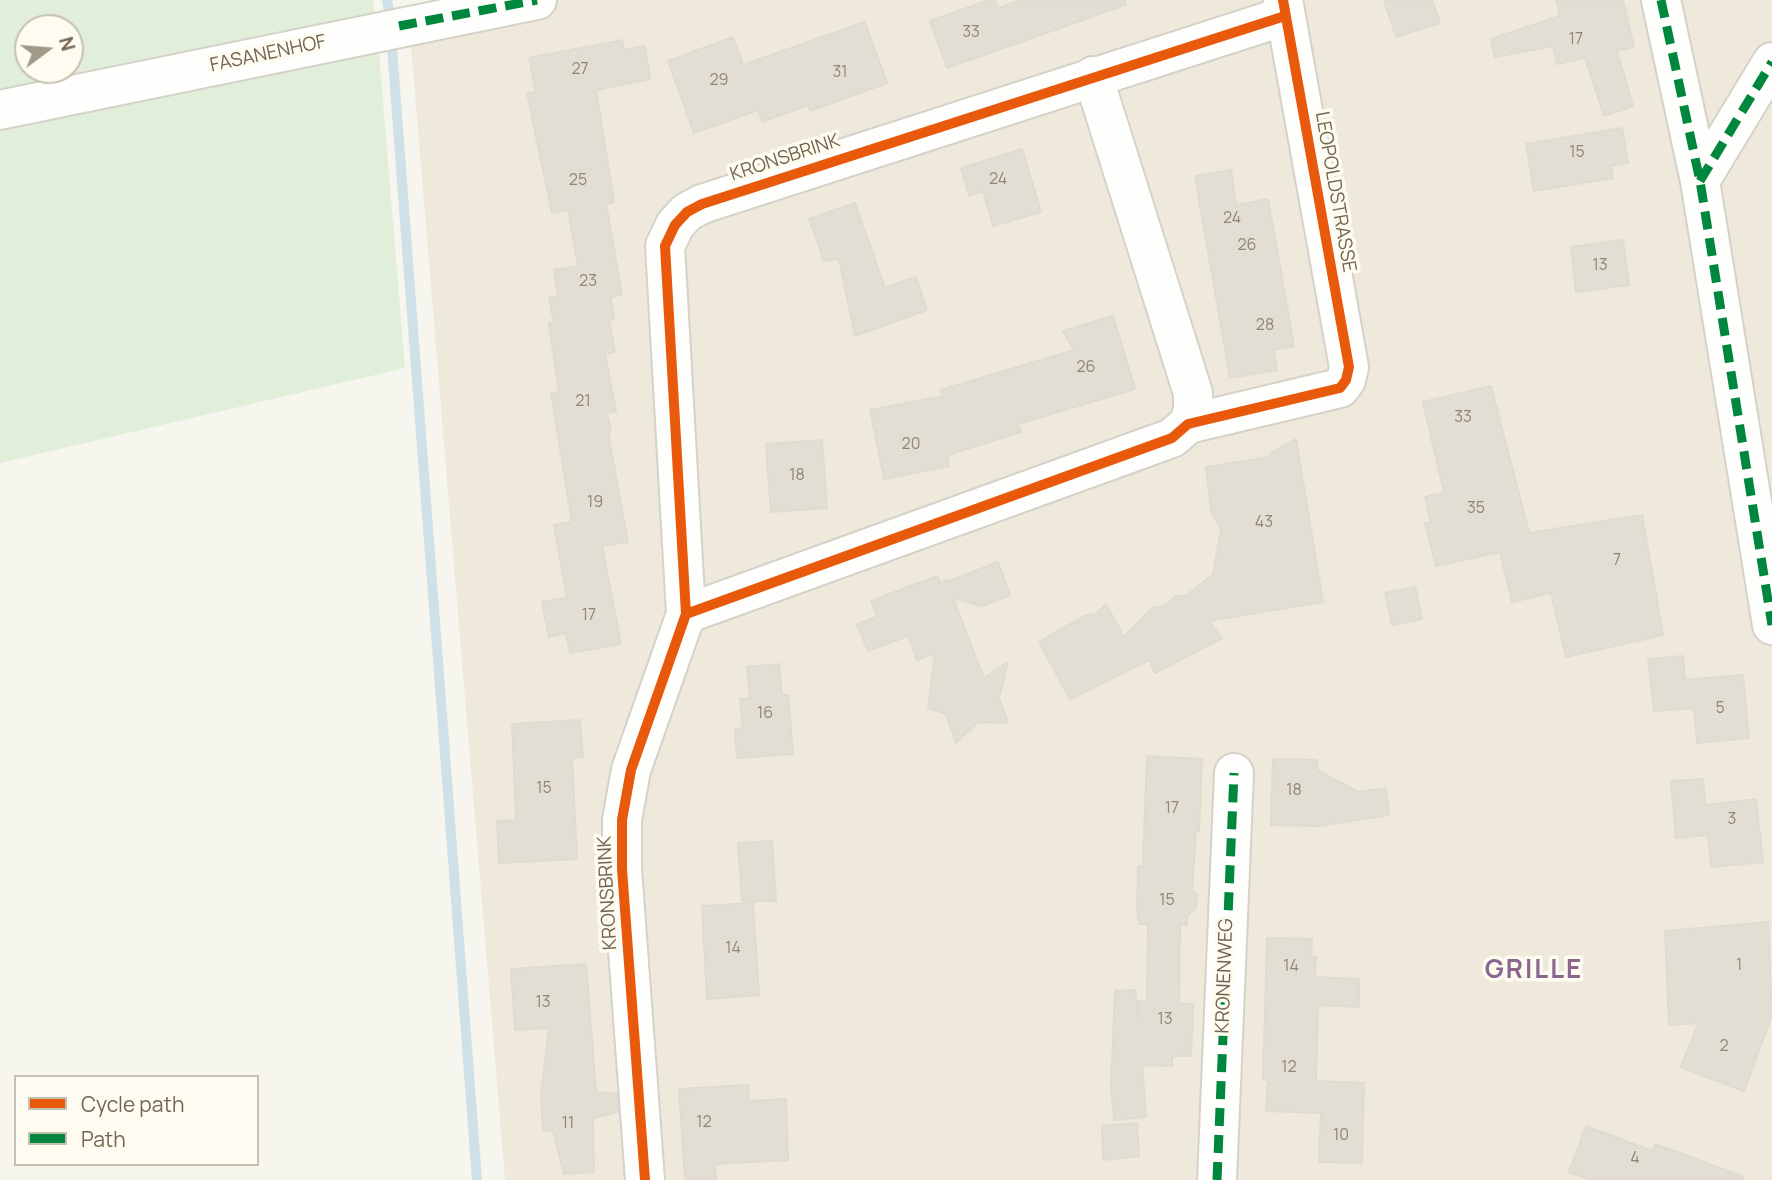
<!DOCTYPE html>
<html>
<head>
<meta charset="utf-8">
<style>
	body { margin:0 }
	#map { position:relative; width:1772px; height:1180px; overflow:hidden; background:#f7f6ee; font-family:Manrope,sans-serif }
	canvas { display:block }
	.legend { position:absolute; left:14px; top:1075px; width:245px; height:91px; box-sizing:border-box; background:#fefcf0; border:2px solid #c7c0b0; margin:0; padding:9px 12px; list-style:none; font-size:21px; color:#74654f }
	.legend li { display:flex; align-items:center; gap:14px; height:35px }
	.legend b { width:35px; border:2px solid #c7c0b0 }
	.north { position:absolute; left:14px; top:14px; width:70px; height:70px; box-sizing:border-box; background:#fefcf0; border:2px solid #c7c0b0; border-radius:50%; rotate:74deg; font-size:19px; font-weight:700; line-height:28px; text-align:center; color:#74654f }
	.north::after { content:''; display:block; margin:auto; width:24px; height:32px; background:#a29887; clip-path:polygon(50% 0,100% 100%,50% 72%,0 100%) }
</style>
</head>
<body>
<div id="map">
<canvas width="1772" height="1180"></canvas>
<ul class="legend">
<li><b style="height:9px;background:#e8590c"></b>Cycle path</li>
<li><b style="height:9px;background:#00873e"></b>Path</li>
</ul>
<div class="north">N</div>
</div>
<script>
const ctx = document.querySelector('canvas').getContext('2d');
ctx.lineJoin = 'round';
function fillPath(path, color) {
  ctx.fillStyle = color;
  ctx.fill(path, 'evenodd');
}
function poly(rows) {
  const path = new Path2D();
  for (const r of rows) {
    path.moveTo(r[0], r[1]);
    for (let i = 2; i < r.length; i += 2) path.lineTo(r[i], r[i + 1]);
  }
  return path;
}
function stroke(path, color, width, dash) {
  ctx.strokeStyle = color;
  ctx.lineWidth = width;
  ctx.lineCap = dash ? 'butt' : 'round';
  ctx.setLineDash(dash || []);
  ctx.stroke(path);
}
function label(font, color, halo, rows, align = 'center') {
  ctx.font = font + ' Manrope,sans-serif';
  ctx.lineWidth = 7;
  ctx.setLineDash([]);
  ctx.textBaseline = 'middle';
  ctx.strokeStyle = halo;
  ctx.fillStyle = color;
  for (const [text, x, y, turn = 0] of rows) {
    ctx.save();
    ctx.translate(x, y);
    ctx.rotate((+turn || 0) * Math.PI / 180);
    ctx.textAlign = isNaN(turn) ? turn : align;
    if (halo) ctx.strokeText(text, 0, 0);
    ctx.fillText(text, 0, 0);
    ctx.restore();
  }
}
const residential = poly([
	[522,0,1772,0,1772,1180,505,1180,409,22]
]);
const green = poly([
	[0,0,373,0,376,24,0,100],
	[28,28,70,28,70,70,28,70],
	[378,40,405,368,0,463,0,121]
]);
const stream = poly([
	[387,0,389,12],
	[392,48,477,1180]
]);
const building = poly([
	[989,0,995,0,998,8,1021,0,1125,0,1125,5,947,68,930,21,989,0],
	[1384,0,1432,0,1440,23,1396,37,1384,0],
	[1556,0,1623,0,1634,47,1617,51,1633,106,1604,116,1585,58,1557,64,1553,46,1495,57,1491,39,1560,16,1556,0],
	[865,22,887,83,810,111,808,105,762,122,758,110,694,133,668,61,733,37,743,65,865,22],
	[622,40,624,50,645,46,650,79,596,90,614,202,606,204,622,294,611,297,614,319,609,320,615,352,605,354,616,411,607,413,611,432,608,433,628,542,602,546,621,644,570,653,566,633,549,637,542,602,567,598,554,525,572,522,551,393,559,392,549,323,554,322,549,298,558,296,554,270,578,266,568,210,552,213,527,93,536,92,529,58,622,40],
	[1622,128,1628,163,1611,166,1613,178,1534,191,1526,144,1622,128],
	[1022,149,1041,212,993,226,983,191,969,196,961,168,1022,149],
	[1231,170,1236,205,1268,199,1294,346,1274,350,1277,370,1230,378,1195,176,1231,170],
	[855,203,885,288,916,277,927,310,855,336,839,259,824,261,809,219,855,203],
	[1623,240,1629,285,1576,292,1571,247,1623,240],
	[1113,316,1135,389,1018,424,1021,432,947,455,949,466,884,479,870,410,943,396,941,390,1074,350,1063,331,1113,316],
	[1491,386,1529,533,1642,515,1663,635,1566,657,1551,593,1512,602,1500,552,1436,566,1425,523,1431,522,1425,497,1444,493,1423,402,1491,386],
	[1296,439,1323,602,1208,621,1222,638,1155,673,1149,660,1070,699,1039,642,1084,616,1096,614,1106,604,1124,637,1152,608,1164,607,1174,597,1187,595,1213,574,1221,529,1211,511,1206,467,1270,457,1270,454,1296,439],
	[822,440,827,508,771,512,766,444,822,440],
	[998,562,1010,595,982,606,953,598,984,678,1008,662,999,698,1008,723,978,722,956,743,946,714,928,708,935,653,917,660,908,636,868,651,857,624,877,617,871,601,937,576,941,584,946,579,947,582,998,562],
	[1415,587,1422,619,1392,625,1385,593,1415,587],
	[1683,656,1685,680,1743,675,1749,738,1697,743,1694,708,1654,711,1648,659,1683,656],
	[779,664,782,695,788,695,793,754,737,758,735,729,743,728,740,699,750,698,747,667,779,664],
	[580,720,583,757,572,758,577,859,499,863,497,821,516,820,512,724,580,720],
	[1147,756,1202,759,1199,831,1196,831,1192,890,1197,894,1196,908,1187,916,1187,925,1180,925,1179,1003,1193,1004,1191,1056,1172,1056,1172,1066,1142,1065,1146,1117,1114,1120,1111,1087,1115,991,1135,990,1138,1021,1138,1001,1147,1002,1148,924,1139,924,1137,911,1138,866,1143,866,1147,756],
	[1273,759,1317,760,1317,770,1358,792,1386,788,1389,815,1319,826,1271,825,1273,759],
	[1703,779,1705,805,1756,799,1763,862,1711,867,1708,835,1676,838,1671,781,1703,779],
	[772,841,776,901,742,901,738,843,772,841],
	[753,903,759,995,707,999,702,906,753,903],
	[1768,922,1772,1015,1744,1091,1681,1067,1698,1023,1669,1025,1665,931,1768,922],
	[1267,938,1312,939,1311,956,1316,957,1315,977,1359,979,1359,1007,1318,1005,1316,1081,1364,1083,1362,1163,1319,1162,1321,1113,1266,1111,1268,1080,1263,1080,1267,938],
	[586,964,596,1092,617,1094,618,1112,593,1118,594,1172,564,1174,553,1130,543,1131,541,1095,549,1028,515,1030,511,969,586,964],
	[748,1085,749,1101,786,1099,788,1160,715,1164,716,1180,685,1180,679,1089,748,1085],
	[1137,1123,1139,1156,1103,1160,1102,1126,1137,1123],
	[1586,1126,1652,1151,1655,1144,1744,1177,1743,1180,1591,1180,1569,1172,1586,1126]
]);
const minor = poly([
	[1661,0,1700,181,1772,625],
	[1093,76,1193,393,1193,411,1188,424],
	[0,110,537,0],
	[1700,181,1772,62],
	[686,614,665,246,675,225,687,212,702,204,1285,16],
	[645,1180,622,869,622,820,631,770,686,614,1172,438,1188,424,1340,388,1346,380,1349,367,1283,0],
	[1217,1180,1234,773]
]);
const quiet = poly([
	[1661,0,1700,181,1772,625],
	[399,26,537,0],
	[1700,181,1772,62],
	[1217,1180,1234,773]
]);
const cycleway = poly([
	[686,614,665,246,675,225,687,212,702,204,1285,16],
	[645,1180,622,869,622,820,631,770,686,614,1172,438,1188,424,1340,388,1346,380,1349,367,1283,0]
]);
const numberNames = [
	["33",971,33],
	["17",1576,40],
	["27",580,70],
	["31",840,73],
	["29",719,81],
	["15",1577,153],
	["24",998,180],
	["25",578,181],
	["24",1232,219],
	["26",1247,246],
	["13",1600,266],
	["23",588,282],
	["28",1265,326],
	["26",1086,368],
	["21",583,402],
	["33",1463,418],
	["20",911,445],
	["18",797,476],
	["19",595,503],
	["35",1476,509],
	["43",1264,523],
	["7",1617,561],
	["17",589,616],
	["5",1720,709],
	["16",765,714],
	["15",544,789],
	["18",1294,791],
	["17",1172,809],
	["3",1732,820],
	["15",1167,901],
	["14",733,949],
	["1",1739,966],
	["14",1291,967],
	["13",543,1003],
	["13",1165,1020],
	["2",1724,1047],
	["12",1289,1068],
	["12",704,1123],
	["11",568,1124],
	["10",1341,1136],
	["4",1635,1159]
];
const streetNames = [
	["FASANENHOF",268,54,-12],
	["KRONSBRINK",785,158,-18],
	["LEOPOLDSTRASSE",1335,192,80],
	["KRONSBRINK",608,893,-93],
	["KRONENWEG",1225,976,-88]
];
const districtNames = [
	["GRILLE",1534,971]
];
fillPath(residential, '#eee9db');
fillPath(green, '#e0eeda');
stroke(stream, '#d0e0e7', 10);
fillPath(building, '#e3ded4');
stroke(building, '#e0dbd0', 2);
stroke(minor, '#d5d2ca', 42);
stroke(minor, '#fefefc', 38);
stroke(quiet, '#00873e', 9, [18, 9]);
stroke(cycleway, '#e8590c', 10);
label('16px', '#928572', null, numberNames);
label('19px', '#74654f', '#fefcf0', streetNames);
ctx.letterSpacing = '2px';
label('bold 26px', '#8c6690', '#fefcf0', districtNames);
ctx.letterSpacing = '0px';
</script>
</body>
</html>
